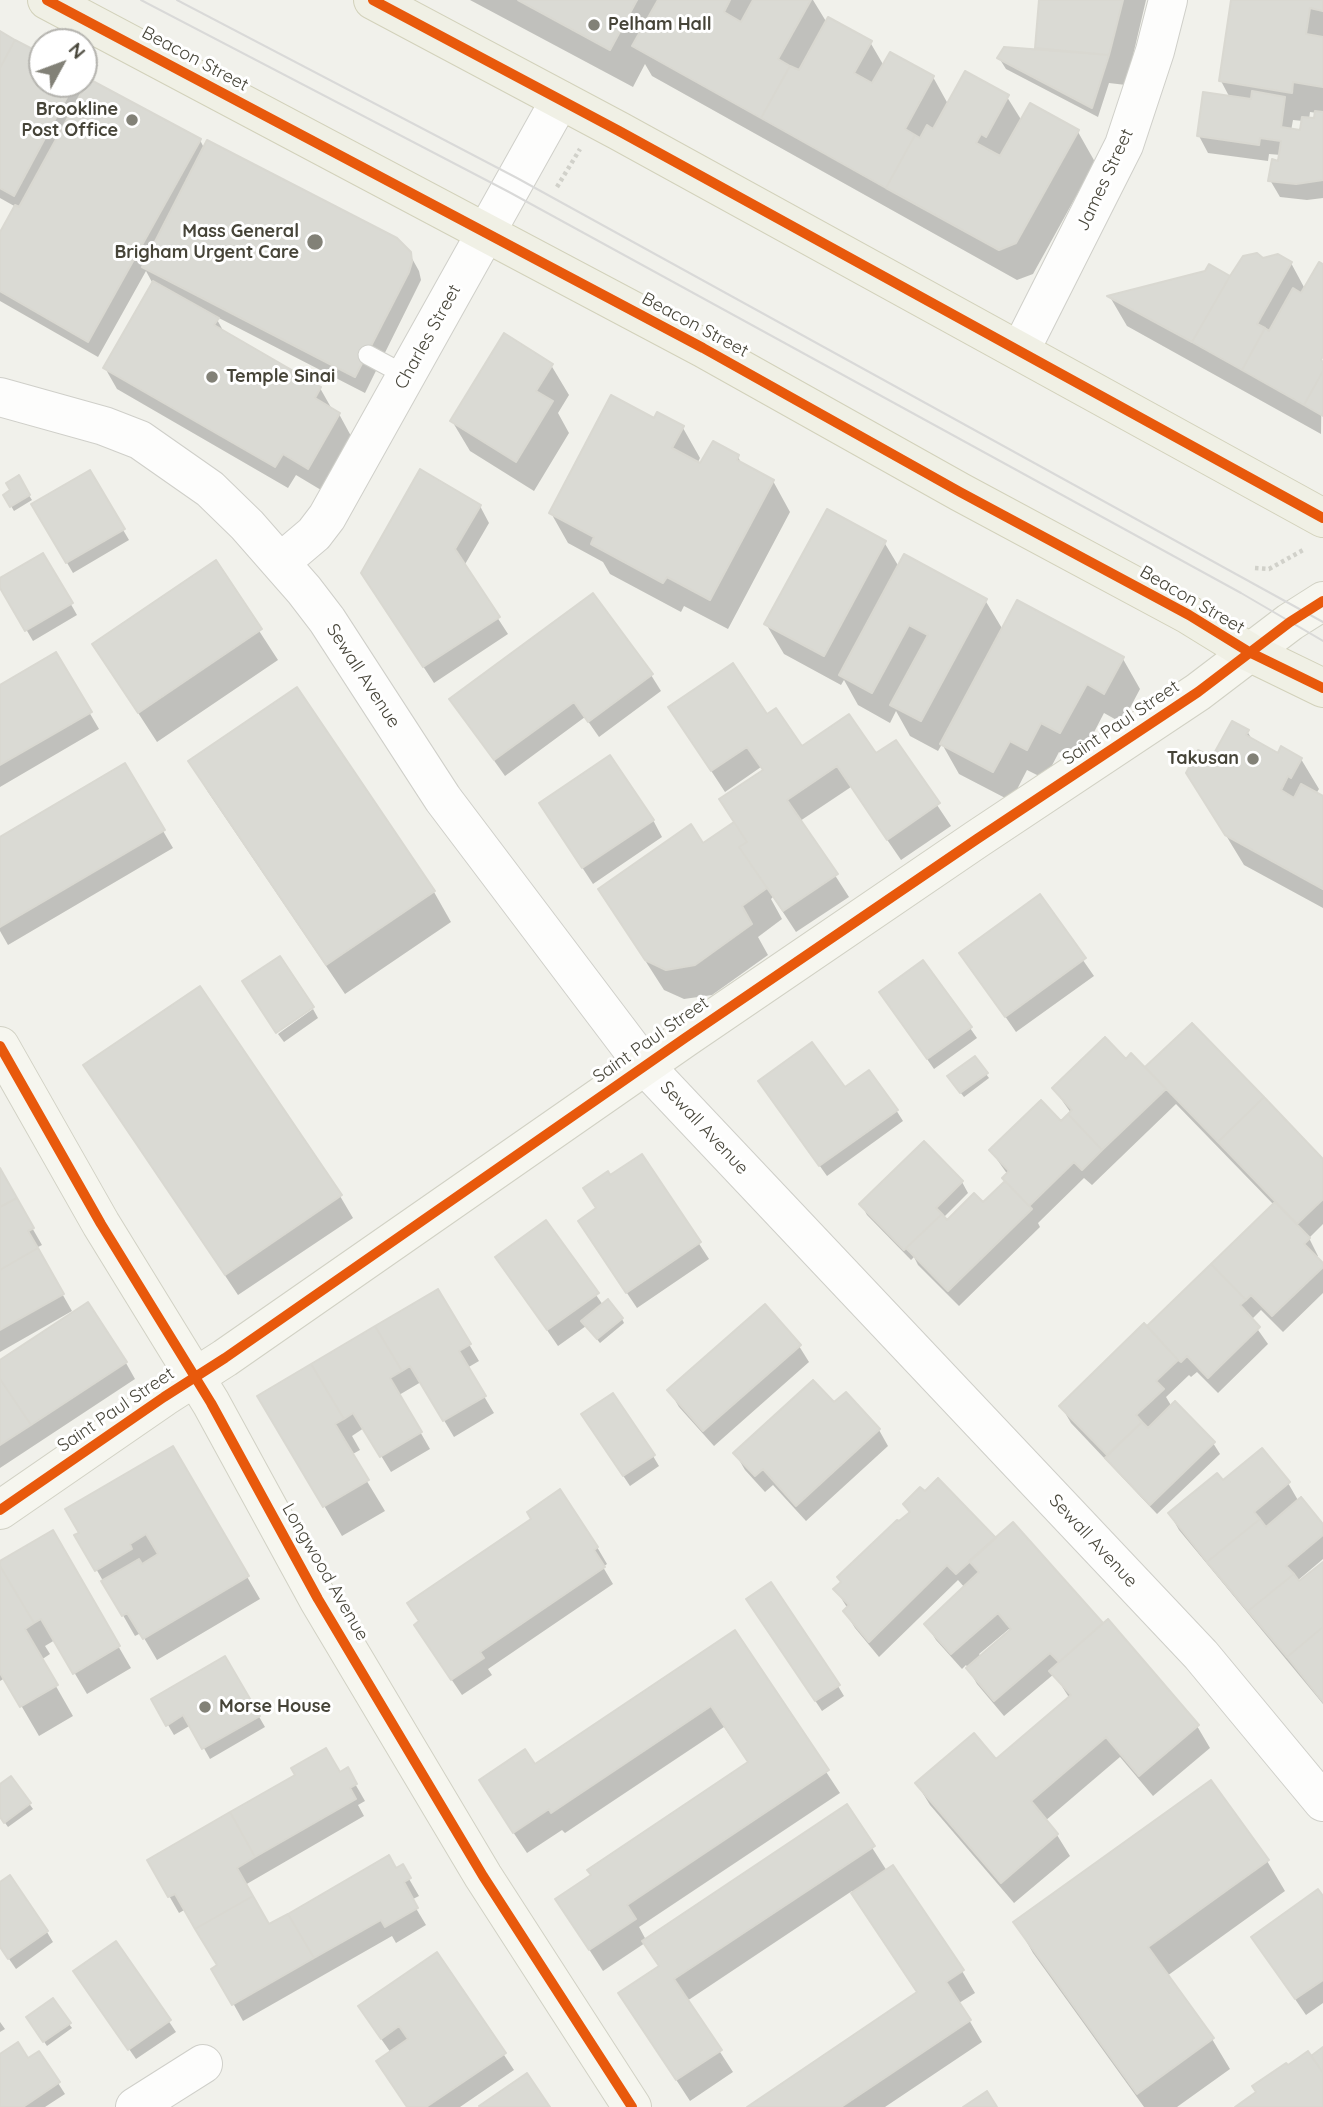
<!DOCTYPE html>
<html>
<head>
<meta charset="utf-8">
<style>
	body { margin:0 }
	#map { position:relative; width:1323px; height:2107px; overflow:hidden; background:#f1f1eb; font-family:Quicksand,sans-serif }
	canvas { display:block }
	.north { position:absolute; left:28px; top:28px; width:70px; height:70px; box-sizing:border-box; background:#fff; border:2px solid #b5b4af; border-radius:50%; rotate:49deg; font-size:19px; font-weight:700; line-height:28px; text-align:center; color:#464438 }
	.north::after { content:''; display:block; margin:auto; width:24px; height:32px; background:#828177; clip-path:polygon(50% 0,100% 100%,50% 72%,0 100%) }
</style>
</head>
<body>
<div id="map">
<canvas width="1323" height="2107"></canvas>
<div class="north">N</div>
</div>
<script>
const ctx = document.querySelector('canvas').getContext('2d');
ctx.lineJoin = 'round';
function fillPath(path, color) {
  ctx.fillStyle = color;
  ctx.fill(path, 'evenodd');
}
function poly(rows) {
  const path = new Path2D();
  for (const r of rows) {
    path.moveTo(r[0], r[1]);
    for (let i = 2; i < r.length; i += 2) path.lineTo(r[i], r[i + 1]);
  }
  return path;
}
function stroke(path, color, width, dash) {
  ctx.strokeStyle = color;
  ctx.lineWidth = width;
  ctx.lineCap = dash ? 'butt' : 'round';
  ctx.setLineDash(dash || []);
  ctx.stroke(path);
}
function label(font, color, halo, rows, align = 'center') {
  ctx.font = font + ' Quicksand,sans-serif';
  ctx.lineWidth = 6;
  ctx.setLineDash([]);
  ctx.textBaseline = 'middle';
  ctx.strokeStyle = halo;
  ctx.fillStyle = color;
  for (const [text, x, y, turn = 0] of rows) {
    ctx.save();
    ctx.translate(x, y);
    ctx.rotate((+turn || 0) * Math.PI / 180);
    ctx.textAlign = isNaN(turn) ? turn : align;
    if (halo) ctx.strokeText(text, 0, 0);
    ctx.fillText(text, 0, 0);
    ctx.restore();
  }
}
const shadow = poly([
	[470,0,813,0,827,23,870,42,884,66,933,77,948,104,1007,97,1022,121,1078,132,1095,162,1033,274,1017,280,652,76,645,64,633,87],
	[1041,0,1146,0,1126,85,1109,83,1098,117,1006,69,999,58,1039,51,1037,48],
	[1233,0,1323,0,1323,198,1307,200,1280,197,1270,180,1280,163,1281,155,1269,154,1268,161,1208,153,1199,136,1230,98,1221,81],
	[1310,112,1317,113,1316,120,1309,120],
	[1293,120,1303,121,1301,132,1291,131],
	[0,33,42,56,42,84,84,84,86,88,200,140,204,148,409,253,419,271,421,280,365,393,215,316,225,334,320,388,333,411,339,414,351,436,321,490,296,475,288,488,117,389,105,368,153,284,146,271,98,357,0,301,0,235,16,207,0,198],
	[1263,260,1291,263,1305,289,1323,266,1321,434,1127,326,1110,297,1230,278],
	[551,365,569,395,558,413,569,433,534,491,470,451,452,421],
	[654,421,683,428,700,458,697,464,738,457,743,466,773,481,790,512,728,629,684,606,681,612,610,574,603,562,568,543,551,513],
	[89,472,129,540,73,573,33,505],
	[18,478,32,500,14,511,5,496,13,490],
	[480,506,489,523,464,566,508,634,434,683,373,590],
	[884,542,899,567,985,600,1003,630,1123,659,1140,689,1122,723,1104,713,1078,763,1059,752,1045,779,1027,770,1011,801,959,774,942,744,938,751,910,736,896,711,890,723,858,705,844,680,841,685,784,654,766,624],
	[43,555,77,615,33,641,0,585,0,580],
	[215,563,278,660,157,742,94,645],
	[55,654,99,729,0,787,0,687],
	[651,675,661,691,599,737,585,717,505,776,451,700],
	[297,690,434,892,451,922,345,994,208,792,190,762],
	[670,708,767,716,802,748,876,755,895,742,951,826,901,860,851,787,800,821,849,897,796,932,773,897,771,899,782,919,758,937,768,955,712,995,684,999,664,990,600,890,702,845,735,824,764,771,761,767,725,792],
	[1247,731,1253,741,1278,755,1301,759,1319,789,1316,794,1323,798,1323,908,1244,865,1188,773,1212,760],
	[125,766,173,848,8,945,0,931,0,839],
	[551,820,653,820,662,837,593,884],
	[1039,897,1094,976,1016,1032,961,953],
	[881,993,970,1028,977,1038,934,1069],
	[313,1009,318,1018,284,1042,278,1034],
	[1192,1025,1323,1161,1323,1224,1309,1238,1318,1256,1316,1258,1323,1266,1323,1293,1283,1332,1261,1310,1251,1320,1268,1344,1218,1393,1197,1372,1191,1377,1189,1375,1166,1397,1172,1407,1213,1443,1220,1454,1157,1514,1071,1423,1061,1406,1146,1329,1274,1205,1176,1104,1092,1185,1084,1178,1038,1223,1040,1227,959,1306,918,1265,914,1257,911,1260,867,1215,861,1204,924,1143,962,1182,968,1193,943,1218,947,1222,983,1204,1006,1182,1008,1175,991,1151,1061,1123,1071,1113,1054,1089,1126,1061,1145,1070],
	[85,1066,340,1196,353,1218,238,1295],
	[986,1074,989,1078,964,1097,952,1082],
	[844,1090,896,1110,903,1121,827,1176,767,1092],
	[642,1156,709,1259,637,1308,590,1238,610,1178],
	[0,1172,42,1245,36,1248,72,1311,0,1352],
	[546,1223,603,1305,622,1319,624,1323,600,1343,586,1326,558,1346,497,1258],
	[437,1291,479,1361,467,1368,494,1413,454,1437,421,1382,399,1395,430,1449,391,1472,364,1428,352,1436,360,1450,351,1455,385,1511,342,1536,259,1396],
	[799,1346,809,1362,714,1446,679,1407,669,1390],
	[0,1362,126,1363,135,1379,0,1468],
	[590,1426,653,1456,659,1466,630,1486],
	[879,1430,888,1446,806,1521,773,1485,765,1492,745,1470,735,1453],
	[172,1448,260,1599,157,1660,141,1633,135,1636,77,1536],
	[1223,1482,1288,1483,1299,1502,1323,1526,1323,1559,1297,1581,1299,1584,1323,1564,1323,1704,1179,1530,1170,1514],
	[905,1505,996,1540,1013,1524,1197,1726,1210,1748,1153,1796,1120,1757,1045,1821,1057,1835,1070,1856,1014,1903,930,1805,917,1784,996,1762,1070,1699,1054,1674,1004,1716,977,1684,966,1665,962,1669,936,1640,926,1624,965,1588,958,1580,879,1657,855,1628,845,1612,848,1609,836,1590,910,1514],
	[1009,1629,1011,1632,981,1657,979,1654],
	[52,1533,131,1668,87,1694,55,1640,45,1646,50,1654,41,1660,73,1716,39,1736,5,1678,0,1681,0,1563],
	[597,1547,607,1564,603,1567,613,1584,488,1669,492,1675,462,1695,426,1642],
	[755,1610,838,1686,844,1696,822,1711],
	[734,1632,840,1793,639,1927,646,1940,846,1807,887,1871,962,1971,975,1993,959,2003,982,2042,885,2107,750,2107,918,1994,852,1891,687,2001,733,2072,690,2101,620,1994,660,1968,645,1943,603,1971,557,1900,749,1763,724,1727,565,1833,562,1830,527,1853,493,1802,534,1766],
	[225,1658,265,1727,210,1759,191,1725,174,1735,153,1700],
	[347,1770,365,1801,358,1805,364,1816,245,1885,269,1927,402,1867,419,1896,411,1900,426,1925,396,1943,392,1936,243,2021,214,1969,219,1966,186,1909,179,1913,149,1861],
	[11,1778,33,1809,8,1827,0,1816,0,1786],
	[1267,1861,1285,1891,1167,1976,1212,2039,1230,2069,1177,2107,1144,2107,1033,1953,1016,1923],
	[0,1884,47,1932,53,1942,16,1969,0,1946],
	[1323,1899,1323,2003,1306,2015,1253,1938],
	[116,1943,176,2032,136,2059,82,1982],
	[437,1954,514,2070,460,2107,408,2107,391,2053,370,2023],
	[0,2022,5,2029,0,2032],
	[31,2022,69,2024,72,2028,47,2046],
	[39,2053,65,2094,45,2107,0,2107,0,2057,28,2060]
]);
const building = poly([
	[518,0,637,0,610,50,518,0],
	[658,0,730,0,724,12,741,22,753,0,811,0,778,59,790,66,761,118,632,46,658,0],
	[1039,0,1123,0,1109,55,1035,48,1039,0],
	[1231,0,1323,0,1323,11,1310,8,1306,34,1323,37,1323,87,1293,82,1292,93,1219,81,1231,0],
	[828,17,872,41,854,73,872,83,890,52,934,76,905,129,915,135,886,188,761,118,790,66,799,70,828,17],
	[0,31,15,40,0,68,0,31],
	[15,40,42,54,42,84,74,84,14,196,0,188,0,68,15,40],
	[1004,47,1109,55,1092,108,997,58,1004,47],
	[965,71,1009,95,986,137,981,134,976,143,1000,156,1030,103,1079,130,1016,243,999,250,886,188,915,135,920,138,927,125,933,129,965,71],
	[89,79,201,139,88,342,0,291,0,232,15,205,19,207,89,79],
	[1252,91,1285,97,1281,127,1300,130,1302,117,1314,118,1315,111,1323,112,1323,180,1296,184,1268,181,1272,159,1278,161,1281,141,1260,138,1259,145,1197,136,1203,92,1251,99,1252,91],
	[207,140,397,238,411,252,412,262,409,272,355,377,142,267,207,140],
	[1257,253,1263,258,1278,254,1292,262,1257,324,1265,328,1242,370,1192,342,1230,276,1243,256,1257,253],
	[1319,262,1323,264,1323,356,1321,360,1323,362,1323,371,1304,405,1242,370,1265,328,1269,331,1293,288,1301,293,1319,262],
	[1209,264,1230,276,1192,342,1107,296,1205,271,1209,264],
	[153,281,219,318,214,325,321,387,315,398,340,413,308,469,283,454,275,467,103,368,153,281],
	[504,333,553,364,536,391,553,401,516,462,450,421,504,333],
	[1323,371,1323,416,1304,405,1323,371],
	[611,395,654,418,657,412,684,426,672,448,700,463,713,441,739,455,737,460,774,480,710,600,667,577,663,583,591,544,594,537,549,513,611,395],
	[420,469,481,505,455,549,500,617,423,667,361,573,420,469],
	[90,470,125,529,66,563,31,504,90,470],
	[19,475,30,495,10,507,3,495,10,490,6,483,19,475],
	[827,509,886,541,824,656,764,624,827,509],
	[43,553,73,603,25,631,0,588,0,578,43,553],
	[904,554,987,599,921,721,890,705,928,635,909,625,872,693,839,675,904,554],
	[216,560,262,629,138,713,92,644,216,560],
	[593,593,653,674,588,722,574,702,494,760,449,699,593,593],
	[1017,600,1124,657,1104,694,1087,684,1060,733,1041,723,1027,750,1010,741,993,772,940,744,1017,600],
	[56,652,92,712,0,765,0,685,56,652],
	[733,663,767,714,776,708,802,746,849,714,876,753,896,740,940,803,887,840,837,766,787,800,838,874,783,911,739,847,747,842,719,799,763,770,747,747,711,771,668,707,733,663],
	[297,687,435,891,326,965,188,761,297,687],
	[1232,721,1249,730,1246,735,1278,753,1281,746,1302,758,1291,778,1288,776,1281,790,1294,798,1301,784,1323,796,1323,889,1225,835,1186,773,1198,750,1212,757,1232,721],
	[610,755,654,820,582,868,539,803,610,755],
	[125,763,165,830,0,927,0,837,125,763],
	[734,822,747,842,739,847,767,888,742,906,752,924,695,965,666,970,645,960,598,889,691,824,703,843,734,822],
	[1040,894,1086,958,1005,1017,959,953,1040,894],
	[280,956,314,1007,276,1033,242,981,280,956],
	[923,960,972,1027,927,1059,879,992,923,960],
	[200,986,342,1195,225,1275,83,1065,200,986],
	[1192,1023,1264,1097,1218,1142,1145,1067,1192,1023],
	[1105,1037,1126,1059,1131,1053,1166,1089,1102,1150,1068,1114,1072,1110,1052,1088,1105,1037],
	[812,1042,845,1087,869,1070,898,1110,819,1166,758,1081,812,1042],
	[975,1056,988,1073,960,1093,947,1076,975,1056],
	[1264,1097,1323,1159,1323,1199,1297,1224,1218,1142,1264,1097],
	[1041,1100,1061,1121,1068,1114,1102,1150,1082,1170,1074,1162,1029,1206,1002,1178,1009,1171,989,1150,1041,1100],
	[924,1141,963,1181,936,1208,942,1214,904,1250,859,1204,924,1141],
	[642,1154,701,1242,626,1293,578,1221,596,1208,583,1188,608,1171,610,1175,642,1154],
	[0,1168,17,1198,0,1207,0,1168],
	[1005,1181,1032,1209,948,1291,906,1248,942,1214,947,1220,974,1193,983,1202,1005,1181],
	[17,1198,34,1228,28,1231,38,1248,0,1270,0,1207,17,1198],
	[1275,1202,1310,1238,1304,1244,1323,1263,1323,1267,1272,1316,1251,1295,1246,1300,1211,1264,1275,1202],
	[546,1220,599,1293,547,1330,495,1257,546,1220],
	[38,1248,64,1294,0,1330,0,1270,38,1248],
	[1211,1264,1246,1300,1240,1305,1260,1327,1208,1378,1187,1356,1181,1362,1178,1360,1147,1326,1211,1264],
	[438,1289,471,1344,459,1351,486,1396,443,1421,410,1366,402,1371,375,1326,438,1289],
	[608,1299,623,1318,597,1339,581,1321,608,1299],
	[88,1302,127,1362,31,1425,0,1379,0,1360,88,1302],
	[765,1304,801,1345,703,1431,667,1390,765,1304],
	[1144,1323,1178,1360,1156,1381,1164,1389,1136,1415,1142,1422,1107,1455,1059,1406,1144,1323],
	[375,1326,402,1371,390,1378,422,1432,380,1457,353,1413,344,1419,311,1364,375,1326],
	[311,1364,344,1419,335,1424,369,1480,323,1507,257,1396,311,1364],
	[0,1379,31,1425,0,1445,0,1379],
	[813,1380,834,1402,846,1392,880,1429,796,1506,763,1469,755,1476,733,1453,813,1380],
	[613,1393,655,1455,623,1476,581,1414,613,1393],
	[1175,1401,1215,1442,1150,1505,1105,1458,1142,1422,1148,1428,1175,1401],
	[173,1446,249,1576,143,1639,127,1613,122,1616,101,1581,139,1559,142,1564,158,1554,146,1534,130,1544,132,1549,95,1571,74,1535,79,1533,65,1509,173,1446],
	[1262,1448,1290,1482,1254,1512,1260,1519,1207,1562,1168,1513,1217,1473,1223,1480,1262,1448],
	[938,1478,996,1538,956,1574,947,1565,869,1642,843,1611,849,1605,833,1589,841,1582,837,1577,897,1520,899,1521,910,1512,903,1504,920,1487,925,1491,938,1478],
	[560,1489,598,1547,594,1550,605,1567,480,1652,484,1658,451,1680,414,1625,419,1621,407,1603,531,1519,527,1512,560,1489],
	[1301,1497,1323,1524,1323,1535,1286,1566,1294,1574,1248,1611,1207,1562,1260,1519,1266,1527,1301,1497],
	[1013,1522,1103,1623,1059,1662,1050,1653,994,1701,966,1668,1011,1629,998,1613,951,1654,924,1624,979,1572,969,1561,1013,1522],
	[53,1530,120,1646,73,1674,41,1619,34,1623,0,1566,0,1561,53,1530],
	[1323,1562,1323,1627,1287,1657,1248,1611,1294,1574,1299,1581,1323,1562],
	[0,1566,34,1623,25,1629,58,1685,20,1707,0,1673,0,1566],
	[771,1582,840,1685,815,1701,746,1599,771,1582],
	[1108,1619,1199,1725,1139,1776,1106,1737,1031,1801,1058,1834,1001,1883,915,1783,974,1733,996,1759,1071,1695,1049,1671,1108,1619],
	[1323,1627,1323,1702,1287,1657,1323,1627],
	[735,1630,829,1770,627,1905,636,1919,589,1950,555,1899,591,1875,587,1870,748,1762,711,1706,551,1813,549,1809,513,1833,479,1780,525,1749,535,1764,735,1630],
	[225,1656,260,1716,202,1749,183,1715,166,1726,151,1699,225,1656],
	[326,1748,340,1772,348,1767,357,1784,350,1788,356,1799,255,1857,230,1812,295,1775,291,1768,326,1748],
	[11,1776,31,1803,4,1823,0,1817,0,1784,11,1776],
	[1211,1780,1269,1860,1148,1947,1214,2038,1137,2094,1013,1922,1211,1780],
	[847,1804,875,1846,674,1979,722,2050,676,2080,618,1993,659,1966,642,1941,847,1804],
	[230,1812,255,1857,237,1868,253,1896,195,1929,175,1894,168,1897,147,1860,230,1812],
	[389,1855,396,1868,403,1864,411,1878,404,1882,418,1908,385,1927,381,1920,314,1958,288,1914,389,1855],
	[893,1865,964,1970,946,1982,971,2020,841,2107,747,2107,917,1992,851,1893,893,1865],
	[10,1875,48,1931,8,1959,0,1947,0,1882,10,1875],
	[1318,1889,1323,1896,1323,1980,1295,1999,1251,1937,1318,1889],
	[253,1896,269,1924,288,1914,314,1958,232,2005,211,1969,217,1965,195,1929,253,1896],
	[116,1941,171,2020,128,2050,73,1971,116,1941],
	[437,1952,506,2053,426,2107,407,2107,376,2061,408,2039,399,2026,381,2039,358,2006,437,1952],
	[53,1998,71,2023,43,2042,26,2017,53,1998],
	[18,2042,28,2058,39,2051,60,2082,23,2107,0,2107,0,2054,18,2042],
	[1323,2047,1323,2073,1311,2056,1323,2047],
	[1308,2051,1323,2073,1323,2107,1235,2107,1256,2092,1252,2086,1286,2063,1288,2065,1308,2051],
	[527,2073,550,2107,480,2107,479,2106,527,2073],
	[987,2091,997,2107,963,2107,987,2091]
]);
const path = poly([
	[557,187,580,149],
	[1255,568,1269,569,1305,549]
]);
const lane = poly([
	[368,355,407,376]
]);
const street = poly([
	[1020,351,1124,145,1155,51,1168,0],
	[0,397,104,426,140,440,210,489,247,525,304,590,327,620,443,799,644,1065,1201,1655,1323,1802],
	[281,562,314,534,327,517,560,100],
	[135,2107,203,2064]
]);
const secondary = poly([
	[0,1046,101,1224,211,1403,318,1599,483,1876,632,2107],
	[0,1510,164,1397,225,1358,685,1038,977,839,1198,692,1290,622,1323,601]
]);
const primary = poly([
	[47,0,703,348,960,492,1189,615,1249,652,1323,688],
	[373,0,619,131,1323,518]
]);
const tram = poly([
	[141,0,509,192,1241,593,1323,641],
	[177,0,517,178,1323,622]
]);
const cycleway = poly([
	[47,0,703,348,960,492,1189,615,1249,652,1323,688],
	[373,0,619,131,1323,518],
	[0,1046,101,1224,211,1403,318,1599,483,1876,632,2107],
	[0,1510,164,1397,225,1358,685,1038,977,839,1198,692,1290,622,1323,601]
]);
const markers = [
	[594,25,7,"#828177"],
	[132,120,7,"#828177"],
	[315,242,9,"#828177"],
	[212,377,7,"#828177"],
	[1253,759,7,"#828177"],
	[205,1707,7,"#828177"]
];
const poiNames = [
	["Pelham Hall",608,25],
	["Brookline",118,110,"right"],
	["Post Office",118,131,"right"],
	["Mass General",299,232,"right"],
	["Brigham Urgent Care",299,253,"right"],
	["Temple Sinai",226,377],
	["Takusan",1239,759,"right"],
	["Morse House",219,1707]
];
const streetNames = [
	["Beacon Street",195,59,28],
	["James Street",1105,180,-65],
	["Beacon Street",695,325,28],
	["Charles Street",428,337,-61],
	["Beacon Street",1192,600,30],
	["Sewall Avenue",363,676,57],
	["Saint Paul Street",1121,723,-34],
	["Saint Paul Street",651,1040,-35],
	["Sewall Avenue",704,1128,47],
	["Saint Paul Street",116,1410,-34],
	["Sewall Avenue",1093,1541,47],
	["Longwood Avenue",325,1572,60]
];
fillPath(shadow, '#0003');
fillPath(building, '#dadad4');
stroke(building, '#d9d8d1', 2);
stroke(lane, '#cfcfc9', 21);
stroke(street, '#cfcfc9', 40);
stroke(secondary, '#d1d1c4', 40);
stroke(primary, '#d2d1ba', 40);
stroke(path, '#d1d1ca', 4.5, [3.5, 3.5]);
stroke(lane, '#fdfdfc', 19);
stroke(street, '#fdfdfc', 38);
stroke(secondary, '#f6f6ef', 38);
stroke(primary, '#f0f0e5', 38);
stroke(tram, '#d9d9d8', 2);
stroke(cycleway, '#e8590c', 10);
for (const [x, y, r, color] of markers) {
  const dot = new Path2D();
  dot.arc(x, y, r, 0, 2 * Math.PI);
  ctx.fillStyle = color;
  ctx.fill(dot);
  stroke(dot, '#fff', 2.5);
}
label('bold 18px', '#464438', '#fff', poiNames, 'left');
label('18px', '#464438', '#fff', streetNames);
</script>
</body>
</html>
